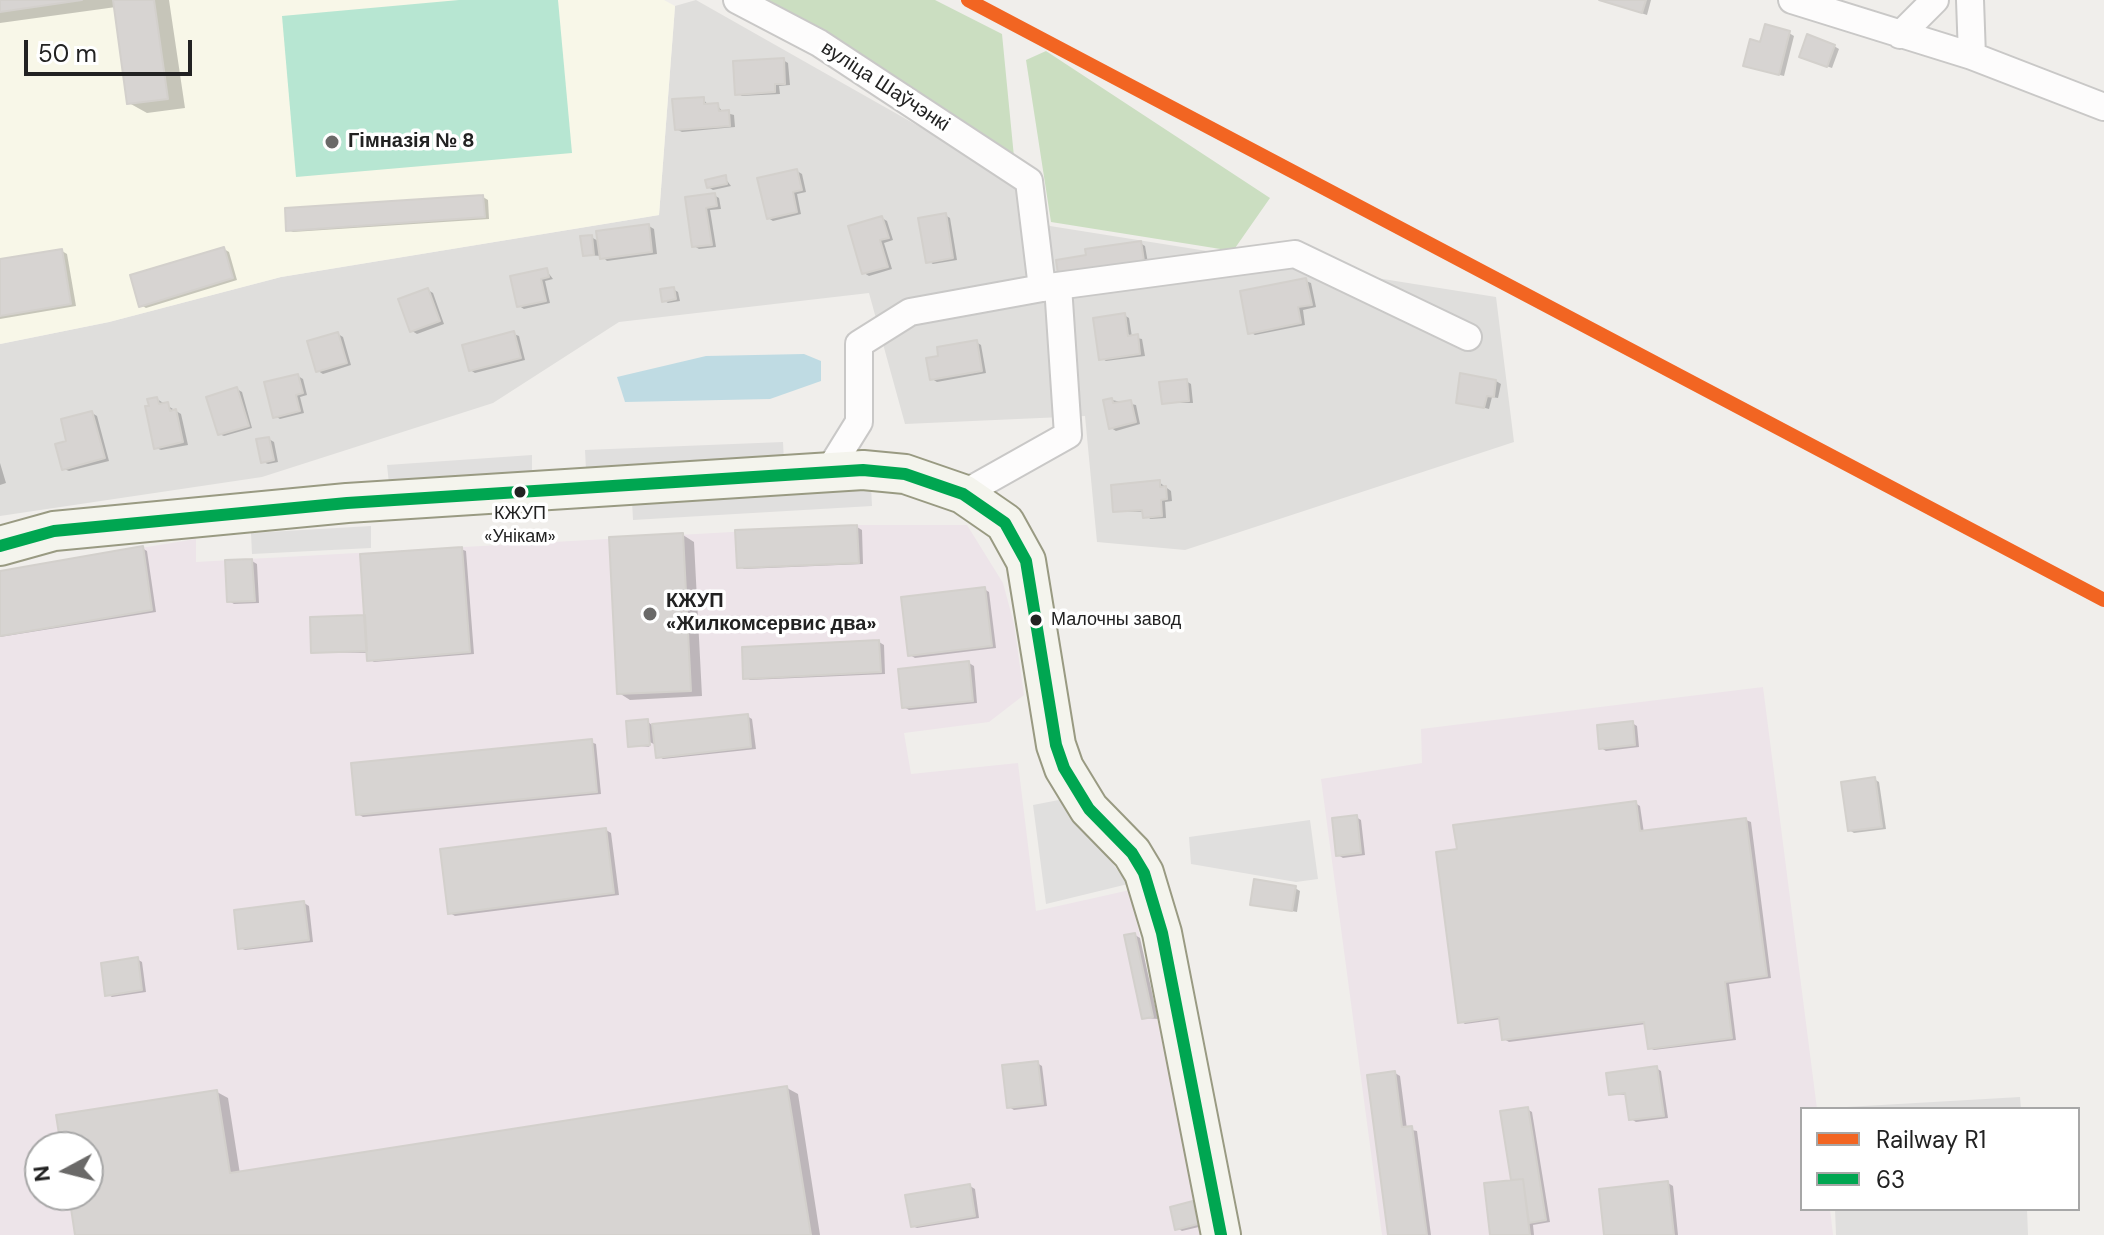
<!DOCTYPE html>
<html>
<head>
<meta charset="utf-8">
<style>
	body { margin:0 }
	#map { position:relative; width:2104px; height:1235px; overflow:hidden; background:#f0eeeb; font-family:"DM Sans",sans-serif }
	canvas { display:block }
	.legend { position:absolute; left:1800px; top:1107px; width:280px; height:104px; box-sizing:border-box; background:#fff; border:2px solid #a7a7a7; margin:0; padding:10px 14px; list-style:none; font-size:24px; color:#222 }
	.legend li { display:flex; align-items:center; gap:16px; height:40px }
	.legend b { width:40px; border:2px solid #a7a7a7 }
	.north { position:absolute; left:24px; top:1131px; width:80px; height:80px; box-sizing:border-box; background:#fff; border:2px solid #a7a7a7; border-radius:50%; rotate:263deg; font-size:22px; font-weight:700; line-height:32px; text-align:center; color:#222 }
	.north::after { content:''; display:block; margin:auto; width:28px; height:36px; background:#6a6968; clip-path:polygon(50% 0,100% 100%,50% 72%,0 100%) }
	.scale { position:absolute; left:24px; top:40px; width:168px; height:36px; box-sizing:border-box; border:4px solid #222; border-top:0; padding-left:10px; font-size:24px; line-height:28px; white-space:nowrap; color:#222; -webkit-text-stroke:6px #fff; paint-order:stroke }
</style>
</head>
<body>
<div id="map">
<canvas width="2104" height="1235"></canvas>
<ul class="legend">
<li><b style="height:10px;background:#f26522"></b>Railway R1</li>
<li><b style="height:10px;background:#00a651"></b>63</li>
</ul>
<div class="north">N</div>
<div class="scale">50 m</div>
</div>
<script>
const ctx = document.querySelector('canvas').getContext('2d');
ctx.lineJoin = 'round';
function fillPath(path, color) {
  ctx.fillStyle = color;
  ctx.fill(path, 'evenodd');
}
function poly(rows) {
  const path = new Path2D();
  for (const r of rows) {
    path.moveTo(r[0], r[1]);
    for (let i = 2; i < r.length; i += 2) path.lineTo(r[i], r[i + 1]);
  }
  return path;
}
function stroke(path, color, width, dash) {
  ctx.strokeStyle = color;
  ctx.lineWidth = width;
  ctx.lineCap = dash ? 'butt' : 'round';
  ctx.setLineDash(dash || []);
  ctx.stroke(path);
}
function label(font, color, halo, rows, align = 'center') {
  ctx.font = font + ' "DM Sans",sans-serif';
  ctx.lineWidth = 7;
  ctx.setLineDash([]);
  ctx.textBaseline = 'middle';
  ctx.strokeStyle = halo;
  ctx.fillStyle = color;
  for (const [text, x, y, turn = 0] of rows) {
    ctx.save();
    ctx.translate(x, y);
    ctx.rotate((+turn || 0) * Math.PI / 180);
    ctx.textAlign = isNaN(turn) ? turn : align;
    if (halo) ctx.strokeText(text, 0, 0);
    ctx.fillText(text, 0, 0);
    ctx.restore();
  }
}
const residential = poly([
	[696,0,1010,178,1050,226,1496,297,1514,442,1185,550,1097,542,1085,416,905,424,869,293,619,322,493,403,262,477,0,516,0,344,109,322,281,277,659,215,675,6]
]);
const industrial = poly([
	[857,525,967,525,1003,583,1014,624,1024,695,989,722,904,733,911,774,1018,763,1036,911,1130,890,1203,1235,0,1235,0,571,196,539,196,562],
	[40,1147,88,1147,88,1195,40,1195],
	[1763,687,1817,1109,1802,1109,1802,1209,1830,1209,1833,1235,1382,1235,1321,779,1422,763,1421,729]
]);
const education = poly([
	[0,0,664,0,675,6,659,215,281,277,109,322,0,344]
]);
const forest = poly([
	[759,0,935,0,1002,34,1014,157],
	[1046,51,1270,198,1233,251,1051,222,1026,60]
]);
const pitch = poly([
	[459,0,558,0,572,153,296,177,282,16]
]);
const parking = poly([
	[783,442,784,461,586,470,585,450],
	[532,455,532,476,389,484,387,465],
	[871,486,872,506,633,520,632,501],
	[371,526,371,548,252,554,251,533],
	[1064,799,1128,884,1046,904,1033,805],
	[1310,820,1318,879,1296,882,1191,864,1189,837],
	[2020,1097,2021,1109,1829,1109,1829,1108],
	[1835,1209,2027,1209,2028,1235,1836,1235]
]);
const water = poly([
	[804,354,821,361,821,381,770,399,625,402,617,377,706,356]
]);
const shadow = poly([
	[0,0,169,0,185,108,147,113,129,103,116,7,0,23],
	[1601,0,1651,0,1647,15],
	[1789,33,1794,36,1784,76,1751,68],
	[1834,46,1839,49,1832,68,1806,59],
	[783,60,788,63,790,85,779,86,780,94,742,96,737,93],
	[703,99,709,106,717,105,723,112,734,115,735,127,682,132,676,129],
	[797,171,802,174,806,192,797,194,801,214,773,221,768,218],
	[725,178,731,186,713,190,708,187],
	[714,195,719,198,721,209,710,210,716,247,699,249,694,246,687,199],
	[483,197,488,200,489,219,293,232,288,230],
	[945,215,950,218,957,260,933,264,928,261],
	[882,218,887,221,893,240,884,243,892,269,869,276,864,273],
	[649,226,654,229,657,254,607,261,602,256,585,255,591,237,600,242],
	[1140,243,1145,246,1148,263,1065,276],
	[224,249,229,252,237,280,146,308,141,305],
	[62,251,67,254,76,306,0,319,0,261],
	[546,270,553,279,545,281,550,303,524,309,519,306],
	[1306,281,1311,283,1316,307,1303,310,1305,325,1255,335,1250,332],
	[673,289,678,292,680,301,668,303,663,300],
	[428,290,433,293,444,324,417,334,412,331],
	[1124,315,1129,318,1132,337,1142,339,1145,356,1106,361,1101,358],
	[338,334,343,337,351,365,323,374,318,371],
	[514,334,519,336,525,360,475,373,470,370],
	[976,342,981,345,986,373,937,382,932,379,940,357],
	[298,376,303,379,307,395,300,397,304,413,280,419,275,416],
	[1186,381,1191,384,1193,403,1164,403],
	[1496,381,1501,384,1498,398,1492,397,1489,409,1458,401],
	[237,389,242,392,252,428,224,436,219,434],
	[157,399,181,414,188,445,161,450,156,448],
	[1112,400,1136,405,1140,424,1116,431,1111,428],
	[92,413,97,416,109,461,69,471,64,469],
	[269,439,274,442,278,462,268,464,263,462],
	[0,463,6,483,0,485],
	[1159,482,1171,491,1172,501,1165,502,1166,518,1150,519,1145,512,1115,511],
	[857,527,862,530,863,564,744,569,739,566],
	[683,535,694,542,702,696,630,700,619,693],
	[142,548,147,551,156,612,0,637,0,573],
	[461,549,466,551,474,654,374,662,369,659,369,653,313,652],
	[252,561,257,564,259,603,234,604,229,601],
	[984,589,989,592,996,648,915,658,910,655],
	[879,642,884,645,885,674,750,680,745,677],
	[969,663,974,666,977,703,909,710,904,707],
	[747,716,752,719,756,749,663,759,658,756,657,746,643,738,641,741,650,747,630,745,647,721,653,726],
	[1632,723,1637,726,1639,747,1606,751,1601,748],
	[591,742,596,744,601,794,363,817,358,814],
	[1874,779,1879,782,1886,829,1854,833,1849,830],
	[1635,803,1640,806,1644,833,1746,820,1751,822,1771,978,1729,984,1736,1040,1654,1050,1649,1048,1646,1024,1509,1042,1504,1039,1502,1019,1465,1024,1460,1021,1459,851],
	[1356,817,1361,820,1365,855,1343,858,1338,855],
	[606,830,611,833,619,895,455,916,450,913],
	[1295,888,1300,891,1297,912,1252,904],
	[304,903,309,906,313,942,245,950,240,948],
	[1135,935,1140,938,1158,1019,1144,1018],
	[137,959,142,962,146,992,112,997,107,994],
	[1037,1063,1042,1066,1047,1106,1014,1110,1009,1107],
	[1656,1068,1661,1071,1668,1118,1636,1122,1631,1119,1628,1095,1610,1094],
	[1395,1073,1400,1076,1407,1129,1417,1131,1431,1235,1390,1235],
	[787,1088,798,1094,820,1235,77,1235,71,1195,88,1195,88,1147,63,1147,217,1092,228,1098,240,1174],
	[1527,1109,1532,1112,1550,1222,1533,1225,1534,1235,1492,1235,1513,1182,1502,1113],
	[1668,1183,1673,1186,1678,1235,1606,1235],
	[970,1186,975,1189,979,1218,917,1228,912,1226],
	[1193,1203,1198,1206,1203,1226,1182,1231,1177,1228]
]);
const building = poly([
	[0,0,82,0,0,12,0,0],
	[113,0,154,0,168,99,127,104,113,0],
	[1599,0,1646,0,1642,13,1599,0],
	[1765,24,1790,31,1779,75,1743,66,1750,39,1760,42,1765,24],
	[1807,34,1835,45,1827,67,1799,57,1807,34],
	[784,58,785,84,775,84,775,92,735,95,733,61,784,58],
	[704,97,704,104,718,103,719,111,729,110,730,126,675,130,672,99,704,97],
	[797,169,802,190,793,192,797,212,767,219,757,178,797,169],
	[726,175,727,184,707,188,705,180,726,175],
	[715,193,717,206,706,208,712,245,692,247,685,197,715,193],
	[483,195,485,217,286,231,285,208,483,195],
	[946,213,953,258,926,263,918,218,946,213],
	[882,216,889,238,880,240,888,267,862,274,848,226,882,216],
	[649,224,652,252,600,259,596,231,649,224],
	[592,235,594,255,583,256,580,236,592,235],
	[1141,241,1144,261,1058,274,1056,260,1086,255,1085,249,1141,241],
	[224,247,233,278,139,307,130,275,224,247],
	[62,249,71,304,0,316,0,259,62,249],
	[547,268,549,277,541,279,546,301,517,307,510,276,547,268],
	[1306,278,1312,305,1298,307,1301,323,1248,334,1240,291,1306,278],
	[674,287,676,299,662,302,660,289,674,287],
	[428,288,440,321,410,332,398,299,428,288],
	[1125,313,1128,336,1138,334,1140,354,1099,360,1093,318,1125,313],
	[514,331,521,358,469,371,462,345,514,331],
	[338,332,347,363,316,372,307,341,338,332],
	[977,340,982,371,930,380,926,358,938,356,937,347,977,340],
	[1460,373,1496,380,1494,397,1487,396,1484,408,1456,403,1460,373],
	[298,374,303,393,296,395,300,411,273,418,264,382,298,374],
	[1187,379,1189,401,1162,404,1159,382,1187,379],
	[237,387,249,426,218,435,206,397,237,387],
	[157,397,159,404,168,402,170,411,176,409,183,442,154,449,145,406,149,406,147,399,157,397],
	[1112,398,1113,403,1131,400,1136,422,1109,429,1103,400,1112,398],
	[92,411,105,458,62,470,55,444,66,441,61,419,92,411],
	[269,437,274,460,261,463,256,439,269,437],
	[1160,480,1160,487,1166,486,1167,499,1161,500,1162,516,1143,518,1142,510,1113,512,1111,485,1160,480],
	[857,525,859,563,737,568,735,530,857,525],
	[683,533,691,691,617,694,609,537,683,533],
	[143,546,152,610,0,636,0,571,143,546],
	[462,547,470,652,367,661,360,554,462,547],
	[252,559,255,601,227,602,225,560,252,559],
	[985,587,992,646,908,656,901,597,985,587],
	[365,615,367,651,311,653,310,617,365,615],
	[879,640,881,672,743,679,742,647,879,640],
	[969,661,973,701,902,708,898,669,969,661],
	[748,714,751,747,656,758,652,724,748,714],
	[648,719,650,745,628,747,626,721,648,719],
	[1633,721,1635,745,1599,749,1597,725,1633,721],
	[592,739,597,792,356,815,351,763,592,739],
	[1875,777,1882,827,1848,831,1841,782,1875,777],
	[1636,801,1640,831,1746,818,1767,976,1725,982,1732,1038,1648,1049,1644,1022,1502,1040,1499,1017,1458,1023,1436,852,1457,849,1453,825,1636,801],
	[1357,815,1361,853,1336,856,1332,818,1357,815],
	[606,828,614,893,448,914,440,849,606,828],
	[1254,879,1296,886,1292,911,1250,905,1254,879],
	[304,901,309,940,238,949,234,910,304,901],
	[1135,933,1153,1017,1142,1019,1124,935,1135,933],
	[138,957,142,990,105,996,101,963,138,957],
	[1038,1061,1043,1104,1007,1108,1002,1065,1038,1061],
	[1657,1066,1664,1116,1629,1120,1625,1093,1609,1095,1606,1073,1657,1066],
	[1395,1071,1402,1127,1412,1126,1427,1235,1388,1235,1367,1075,1395,1071],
	[787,1086,811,1235,75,1235,69,1195,88,1195,88,1147,61,1147,56,1115,217,1090,230,1173,787,1086],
	[1528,1107,1546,1220,1529,1223,1523,1179,1511,1180,1500,1111,1528,1107],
	[1523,1179,1530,1235,1490,1235,1484,1183,1523,1179],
	[1668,1181,1674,1235,1604,1235,1599,1189,1668,1181],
	[970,1184,975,1216,911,1227,905,1195,970,1184],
	[1193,1201,1198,1224,1175,1230,1170,1207,1193,1201]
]);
const street = poly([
	[737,0,819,43,1029,181,1042,288],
	[1792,0,1972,56,2104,107],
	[1970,0,1972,56],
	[1900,35,1935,0],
	[828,472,859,422,859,344,910,312,1042,288,1295,254,1468,337],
	[963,494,1068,435,1058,286]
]);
const secondary = poly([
	[0,546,54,531,347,503,863,470,905,474,963,494,1005,523,1026,561,1056,745,1064,768,1089,809,1132,853,1144,873,1162,933,1221,1235]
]);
const bus1 = poly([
	[0,546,54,531,347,503,863,470,905,474,963,494,1005,523,1026,561,1056,745,1064,768,1089,809,1132,853,1144,873,1162,933,1221,1235]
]);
const rail1 = poly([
	[968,0,2104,600]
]);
const markers = [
	[332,142,8,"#6a6968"],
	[520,492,7,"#222"],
	[650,614,8,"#6a6968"],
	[1036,620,7,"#222"]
];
const busNames = [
	["КЖУП",520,514],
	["«Унікам»",520,537],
	["Малочны завод",1051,620,"left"]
];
const streetNames = [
	["вуліца Шаўчэнкі",885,87,33]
];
const poiNames = [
	["Гімназія № 8",348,142],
	["КЖУП",666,602],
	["«Жилкомсервис два»",666,625]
];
fillPath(residential, '#dfdedc');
fillPath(industrial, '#ede4e9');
fillPath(education, '#f8f7e8');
fillPath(forest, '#cbdec1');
fillPath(pitch, '#b7e6d2');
fillPath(parking, '#e0dfde');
fillPath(water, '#bfdbe3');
fillPath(shadow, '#0003');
fillPath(building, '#d7d4d2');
stroke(building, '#d3d0cc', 2);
stroke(street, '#c9c8c7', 30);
stroke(secondary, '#999a82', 42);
stroke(street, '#fdfcfc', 26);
stroke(secondary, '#f4f4ed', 38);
stroke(bus1, '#00a651', 12);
stroke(rail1, '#f26522', 14);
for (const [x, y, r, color] of markers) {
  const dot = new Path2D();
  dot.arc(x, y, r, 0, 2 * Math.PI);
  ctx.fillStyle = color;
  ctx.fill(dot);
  stroke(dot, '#fff', 3);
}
label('18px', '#222', '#fff', busNames);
label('20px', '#222', '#fff', streetNames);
label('bold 20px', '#222', '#fff', poiNames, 'left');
</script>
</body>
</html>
